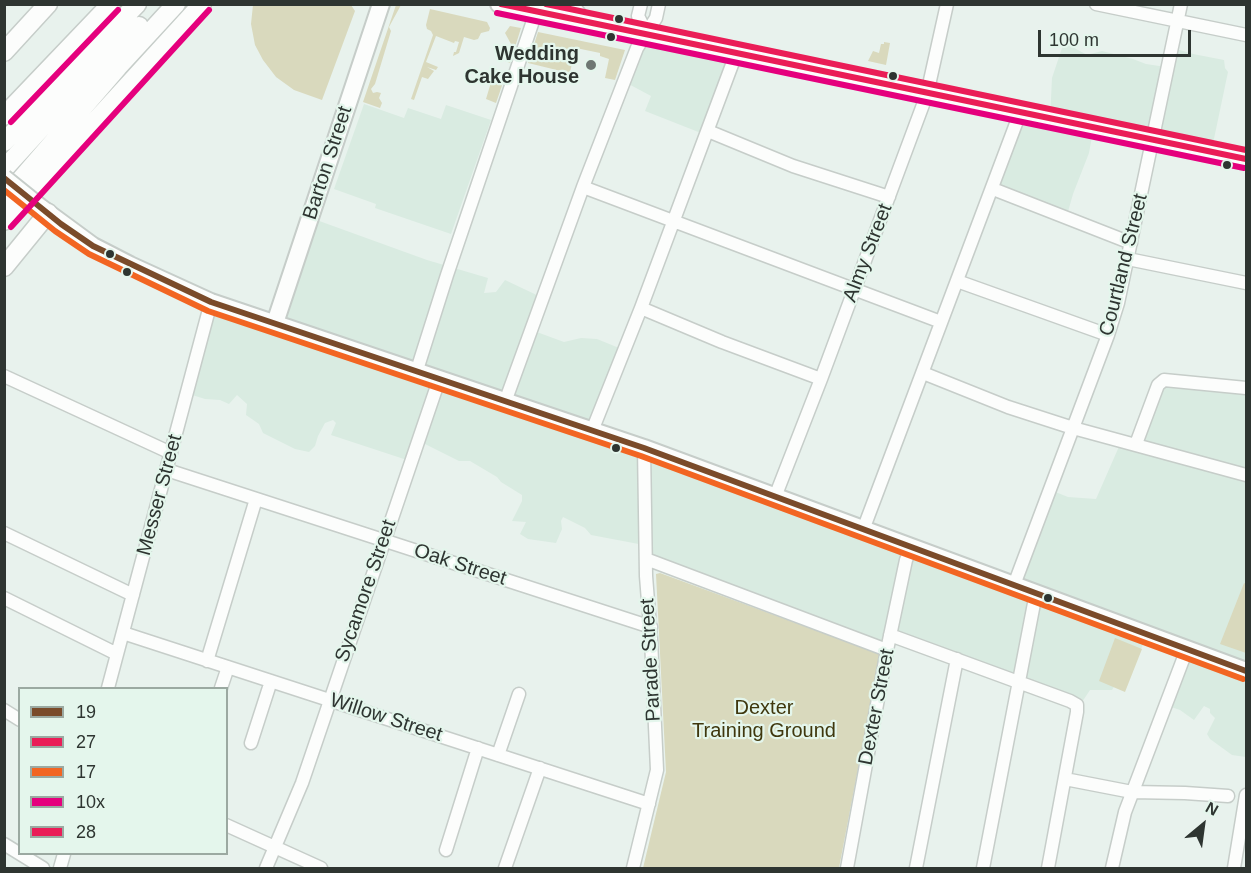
<!DOCTYPE html>
<html>
<head>
<meta charset="utf-8">
<style>
	body { margin:0 }
	#map { position:relative; width:1251px; height:873px; overflow:hidden; background:#e8f2ed; font-family:Arial,sans-serif }
	canvas { display:block }
	.frame { position:absolute; inset:0; border:6px solid #2e3531; pointer-events:none }
	.legend { position:absolute; left:18px; top:687px; width:210px; height:168px; box-sizing:border-box; background:#e4f6ec; border:2px solid #9ba9a1; margin:0; padding:8px 10px; list-style:none; font-size:18px; color:#2e3531 }
	.legend li { display:flex; align-items:center; gap:12px; height:30px }
	.legend b { width:30px; border:2px solid #9ba9a1 }
	.north { position:absolute; left:1173px; top:795px; width:60px; height:60px; -webkit-text-stroke:4px #e4f6ec; paint-order:stroke; rotate:29deg; font-size:16px; font-weight:700; line-height:24px; text-align:center; color:#2e3531 }
	.north::after { content:''; display:block; margin:auto; width:21px; height:27px; background:#2e3531; clip-path:polygon(50% 0,100% 100%,50% 72%,0 100%) }
	.scale { position:absolute; left:1038px; top:30px; width:153px; height:27px; box-sizing:border-box; border:3px solid #2e3531; border-top:0; padding-left:8px; font-size:18px; line-height:21px; white-space:nowrap; color:#2e3531; -webkit-text-stroke:4px #e4f6ec; paint-order:stroke }
</style>
</head>
<body>
<div id="map">
<canvas width="1251" height="873"></canvas>
<div class="frame"></div>
<ul class="legend">
<li><b style="height:8px;background:#7a4b2a"></b>19</li>
<li><b style="height:8px;background:#ea1d57"></b>27</li>
<li><b style="height:8px;background:#f26522"></b>17</li>
<li><b style="height:8px;background:#e5007d"></b>10x</li>
<li><b style="height:8px;background:#ea1d57"></b>28</li>
</ul>
<div class="north">N</div>
<div class="scale">100 m</div>
</div>
<script>
const ctx = document.querySelector('canvas').getContext('2d');
ctx.lineJoin = 'round';
function fillPath(path, color) {
  ctx.fillStyle = color;
  ctx.fill(path, 'evenodd');
}
function poly(rows) {
  const path = new Path2D();
  for (const r of rows) {
    path.moveTo(r[0], r[1]);
    for (let i = 2; i < r.length; i += 2) path.lineTo(r[i], r[i + 1]);
  }
  return path;
}
function stroke(path, color, width, dash) {
  ctx.strokeStyle = color;
  ctx.lineWidth = width;
  ctx.lineCap = dash ? 'butt' : 'round';
  ctx.setLineDash(dash || []);
  ctx.stroke(path);
}
function label(font, color, halo, rows, align = 'center') {
  ctx.font = font + ' Arial,sans-serif';
  ctx.lineWidth = 4.5;
  ctx.setLineDash([]);
  ctx.textBaseline = 'middle';
  ctx.strokeStyle = halo;
  ctx.fillStyle = color;
  for (const [text, x, y, turn = 0] of rows) {
    ctx.save();
    ctx.translate(x, y);
    ctx.rotate((+turn || 0) * Math.PI / 180);
    ctx.textAlign = isNaN(turn) ? turn : align;
    if (halo) ctx.strokeText(text, 0, 0);
    ctx.fillText(text, 0, 0);
    ctx.restore();
  }
}
const built = poly([
	[639,37,735,58,706,135,645,111,651,96,623,81],
	[1063,45,1069,45,1087,55,1102,51,1133,59,1146,64,1166,67,1173,48,1193,54,1224,60,1225,68,1228,72,1211,153,1093,131,1089,153,1073,194,1067,215,995,189,1019,118,1050,120,1052,78],
	[364,104,404,118,408,108,441,119,446,105,491,120,451,234,375,208,376,204,334,189],
	[311,218,427,260,488,278,484,293,496,292,505,280,543,298,534,331,564,342,581,338,597,339,624,350,593,431,1015,584,1053,491,1068,497,1096,499,1121,442,1136,446,1159,383,1246,390,1246,757,1232,755,1210,739,1207,734,1215,718,1210,713,1210,709,1204,706,1194,720,1180,710,1168,706,1186,655,1146,639,1127,677,1117,682,1112,690,1090,690,1078,708,894,640,889,650,648,563,644,545,591,535,585,528,563,517,561,521,562,529,556,543,528,539,520,534,526,522,512,521,522,501,522,495,501,482,497,477,470,461,459,461,421,442,410,461,331,435,336,423,333,420,325,423,318,436,315,446,309,452,295,449,263,433,259,424,246,415,247,404,237,395,229,404,220,400,205,399,189,394,212,306,272,326]
]);
const green = poly([
	[253,5,351,5,355,11,322,100,294,90,276,77,263,60,255,45,251,24],
	[396,5,401,5,389,27,391,31,375,84,371,89,373,93,377,92,381,93,379,98,382,103,380,108,363,102],
	[430,9,487,22,490,28,489,31,481,33,478,39,474,40,464,37,459,53,453,56,454,52,456,52,459,42,455,41,454,43,436,36,426,62,438,67,436,70,427,67,434,71,428,79,422,77,414,100,411,99,433,35,431,31,427,29,426,25],
	[510,26,521,28,510,63,505,61,511,44,505,33],
	[538,32,625,50,615,80,605,78,609,59,600,56,600,53,576,48,567,84,562,83,565,72,528,63],
	[884,42,890,43,886,65,868,61,873,51,879,53,881,44,884,44],
	[495,69,506,74,496,103,486,99],
	[660,573,880,654,839,868,643,868,666,772,656,574],
	[1244,583,1246,584,1246,653,1220,644],
	[1115,638,1142,649,1125,692,1099,681]
]);
const minor = poly([
	[572,4,587,22],
	[641,4,638,16,647,34],
	[1096,4,1246,35],
	[708,131,793,166,889,197],
	[583,187,941,322],
	[993,189,1131,243],
	[1128,259,1246,283],
	[957,281,1108,335],
	[641,308,722,342,821,379],
	[416,373,447,275,536,12],
	[923,373,1008,407,1073,428,1246,475],
	[4,376,171,453],
	[505,402,583,187,637,48,656,18,659,4],
	[592,431,641,308,736,54],
	[1136,444,1158,385,1164,380,1246,388],
	[167,470,651,627],
	[775,497,821,379,927,94,947,4],
	[863,530,1020,113],
	[4,533,133,595],
	[646,559,887,650],
	[1014,585,1108,335,1118,303,1181,4],
	[4,598,117,654],
	[123,633,649,804],
	[890,635,1070,701,1077,705,1077,712,1048,868],
	[207,661,256,499],
	[108,688,211,302],
	[221,688,228,667],
	[4,710,20,720],
	[251,743,271,681],
	[498,755,519,694],
	[1065,779,1132,792,1185,793,1228,796],
	[226,825,321,868],
	[4,844,43,868],
	[446,850,478,748],
	[60,868,64,854],
	[266,868,302,783,439,380],
	[505,868,540,768],
	[633,868,657,770,651,639,646,576,644,448],
	[847,868,887,650,906,560,911,548],
	[916,868,957,659],
	[983,868,1036,593],
	[1112,868,1125,812,1187,649],
	[1234,868,1246,795]
]);
const major = poly([
	[499,4,1246,159],
	[40,207,93,246,130,265,211,302,644,448,1246,671],
	[275,323,381,4]
]);
const highway = poly([
	[4,52,48,4],
	[4,116,111,4],
	[4,142,137,4],
	[4,169,57,111,139,26],
	[4,199,118,67,176,4],
	[4,221,202,4],
	[4,267,48,213]
]);
const majorBridge = poly([
	[4,178,40,207]
]);
const bus1 = poly([
	[4,178,61,224,93,246,211,302,644,448,1246,671]
]);
const bus2 = poly([
	[501,4,1246,159]
]);
const bus3 = poly([
	[4,190,55,231,89,254,208,311,641,456,1243,679]
]);
const bus4 = poly([
	[497,13,1244,168],
	[11,122,118,10],
	[11,227,209,10]
]);
const bus5 = poly([
	[546,4,1246,150]
]);
const markers = [
	[619,19,5,"#2e3531"],
	[611,37,5,"#2e3531"],
	[591,65,6,"#6f7773"],
	[893,76,5,"#2e3531"],
	[1227,165,5,"#2e3531"],
	[110,254,5,"#2e3531"],
	[127,272,5,"#2e3531"],
	[616,448,5,"#2e3531"],
	[1048,598,5,"#2e3531"]
];
const poiNames = [
	["Wedding",579,54],
	["Cake House",579,77]
];
const streetNames = [
	["Barton Street",328,163,-72],
	["Almy Street",868,253,-69],
	["Courtland Street",1124,265,-76],
	["Messer Street",160,495,-75],
	["Oak Street",460,565,18],
	["Sycamore Street",366,591,-71],
	["Parade Street",651,660,-93],
	["Dexter Street",877,707,-79],
	["Willow Street",386,718,18]
];
const parkNames = [
	["Dexter",764,708],
	["Training Ground",764,731]
];
fillPath(built, '#d9ebe1');
fillPath(green, '#d9d9bd');
stroke(minor, '#c6cdc9', 15);
stroke(major, '#c6cdc9', 20);
stroke(highway, '#c6cdc9', 21);
stroke(minor, '#fcfdfc', 12);
stroke(major, '#fcfdfc', 16);
stroke(highway, '#fcfdfc', 18);
stroke(majorBridge, '#c6cdc9', 20, []);
stroke(majorBridge, '#fcfdfc', 16);
stroke(bus1, '#7a4b2a', 6);
stroke(bus2, '#ea1d57', 6);
stroke(bus3, '#f26522', 6);
stroke(bus4, '#e5007d', 6);
stroke(bus5, '#ea1d57', 6);
for (const [x, y, r, color] of markers) {
  const dot = new Path2D();
  dot.arc(x, y, r, 0, 2 * Math.PI);
  ctx.fillStyle = color;
  ctx.fill(dot);
  stroke(dot, '#e4f6ec', 2);
}
label('bold 20px', '#2e3531', '#e4f6ec', poiNames, 'right');
label('20px', '#2e3531', '#e4f6ec', streetNames);
label('20px', '#3f370d', '#e4f6ec', parkNames);
</script>
</body>
</html>
